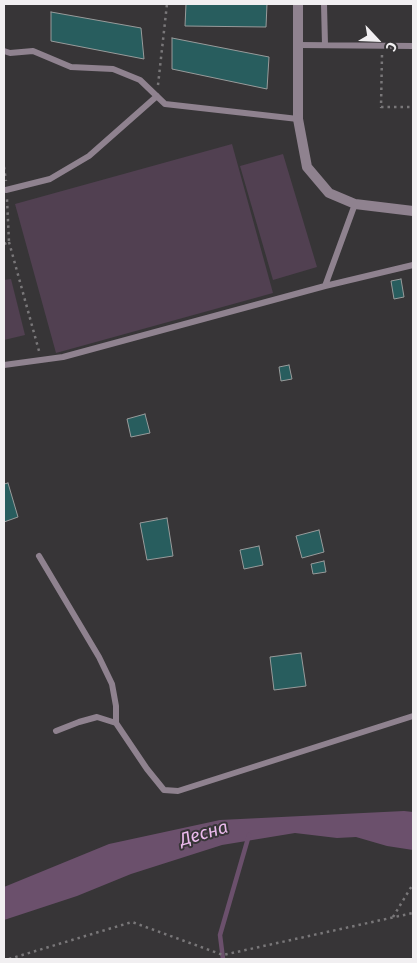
<!DOCTYPE html>
<html>
<head>
<meta charset="utf-8">
<style>
	body { margin:0 }
	#map { position:relative; width:417px; height:963px; overflow:hidden; background:#373537; font-family:"Fira Sans",sans-serif }
	canvas { display:block }
	.frame { position:absolute; inset:0; border:5px solid #f1eff1; pointer-events:none }
	.north { position:absolute; left:352px; top:15px; width:50px; height:50px; -webkit-text-stroke:4px #373537; paint-order:stroke; rotate:115deg; font-size:14px; font-weight:700; line-height:20px; text-align:center; color:#f1eff1 }
	.north::after { content:''; display:block; margin:auto; width:18px; height:22px; background:#f1eff1; clip-path:polygon(50% 0,100% 100%,50% 72%,0 100%) }
</style>
</head>
<body>
<div id="map">
<canvas width="417" height="963"></canvas>
<div class="frame"></div>
<div class="north">С</div>
</div>
<script>
const ctx = document.querySelector('canvas').getContext('2d');
ctx.lineJoin = 'round';
function fillPath(path, color) {
  ctx.fillStyle = color;
  ctx.fill(path, 'evenodd');
}
function poly(rows) {
  const path = new Path2D();
  for (const r of rows) {
    path.moveTo(r[0], r[1]);
    for (let i = 2; i < r.length; i += 2) path.lineTo(r[i], r[i + 1]);
  }
  return path;
}
function stroke(path, color, width, dash) {
  ctx.strokeStyle = color;
  ctx.lineWidth = width;
  ctx.lineCap = dash ? 'butt' : 'round';
  ctx.setLineDash(dash || []);
  ctx.stroke(path);
}
function label(font, color, halo, rows, align = 'center') {
  ctx.font = font + ' "Fira Sans",sans-serif';
  ctx.lineWidth = 4;
  ctx.setLineDash([]);
  ctx.textBaseline = 'middle';
  ctx.strokeStyle = halo;
  ctx.fillStyle = color;
  for (const [text, x, y, turn = 0] of rows) {
    ctx.save();
    ctx.translate(x, y);
    ctx.rotate((+turn || 0) * Math.PI / 180);
    ctx.textAlign = isNaN(turn) ? turn : align;
    if (halo) ctx.strokeText(text, 0, 0);
    ctx.fillText(text, 0, 0);
    ctx.restore();
  }
}
const green = poly([
	[232,144,273,293,56,353,15,204],
	[283,154,317,267,273,280,240,166],
	[11,279,25,335,4,340,4,280]
]);
const water = poly([
	[404,811,413,812,413,850,387,846,356,837,337,838,295,833,222,845,131,874,77,896,4,920,4,887,109,844,220,820]
]);
const stream = poly([
	[223,959,220,935,249,835]
]);
const building = poly([
	[186,4,267,4,266,27,185,26,186,4],
	[51,12,141,28,144,59,51,41,51,12],
	[172,38,269,57,267,89,172,69,172,38],
	[401,279,404,297,394,299,391,281,401,279],
	[289,365,292,379,281,381,279,367,289,365],
	[145,414,150,433,131,437,127,419,145,414],
	[8,483,18,517,4,522,4,484,8,483],
	[167,518,173,556,147,560,140,523,167,518],
	[319,530,324,552,302,558,296,536,319,530],
	[259,546,263,565,244,569,240,550,259,546],
	[324,561,326,572,313,574,311,564,324,561],
	[301,653,306,686,274,690,270,657,301,653]
]);
const path = poly([
	[382,55,381,107,413,107],
	[158,85,167,4],
	[4,167,6,181],
	[9,242,39,351],
	[4,244,9,242,7,199],
	[393,917,413,884],
	[9,959,132,922,223,955,413,913]
]);
const service = poly([
	[324,4,325,45],
	[299,45,413,46],
	[4,51,10,53,33,51,71,67,113,69,140,80,165,104,298,119],
	[6,190,50,179,89,156,157,96],
	[325,286,413,265],
	[4,365,63,357,325,286,355,204],
	[39,556,99,657,112,684,116,706,116,723],
	[56,731,79,722,97,717,116,723,147,769,164,790,178,791,413,716]
]);
const tertiary = poly([
	[298,4,298,119,307,167,329,193,355,204,413,211]
]);
const waterNames = [
	["Десна",204,834,-16]
];
fillPath(green, '#514051');
fillPath(water, '#6b506c');
stroke(stream, '#6b506c', 4.5);
fillPath(building, '#285d5e');
stroke(building, '#989b9b', 1);
stroke(path, '#797779', 2.5, [2.5, 4]);
stroke(service, '#8f828f', 6);
stroke(tertiary, '#8f828f', 10);
label('italic 18px', '#eabaec', '#373537', waterNames);
</script>
</body>
</html>
